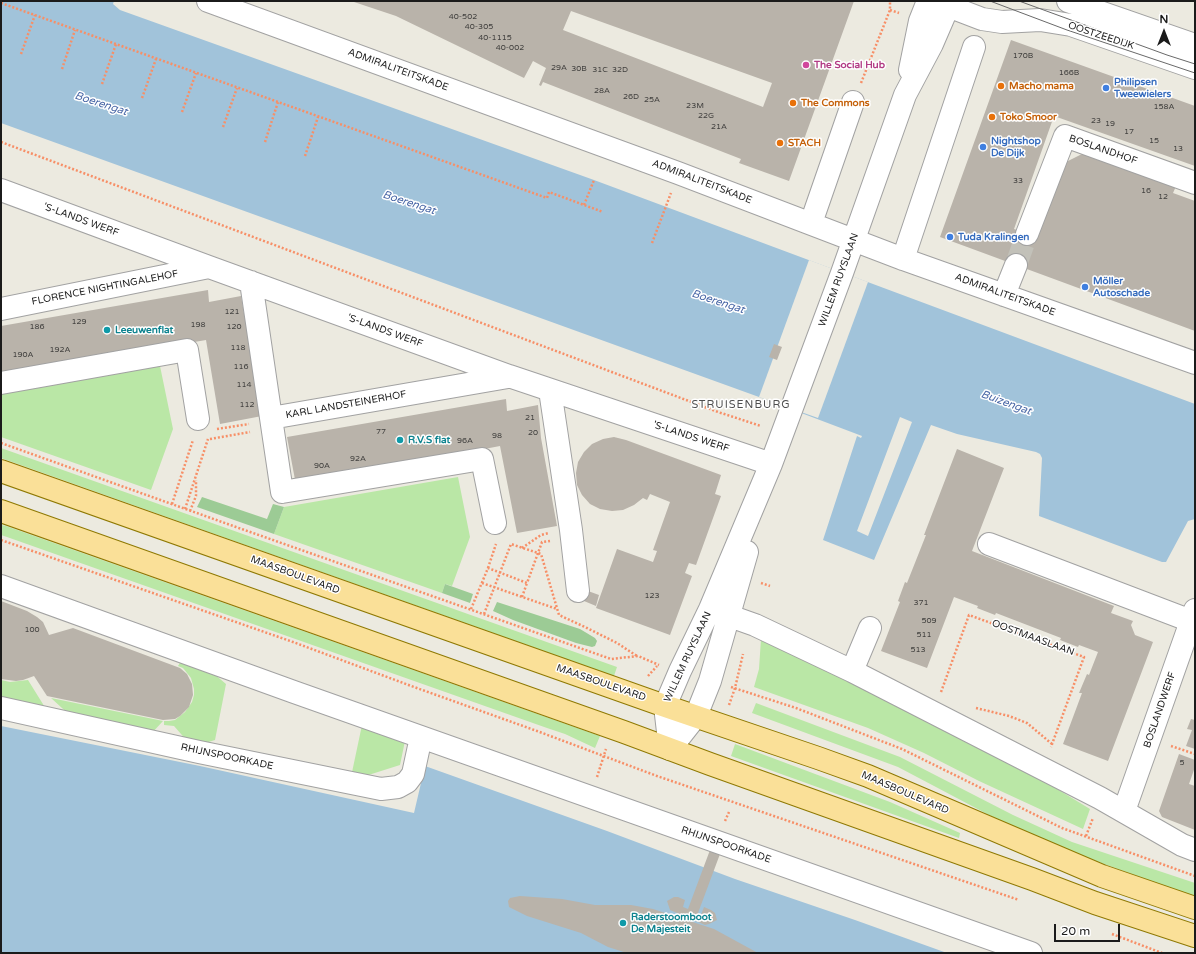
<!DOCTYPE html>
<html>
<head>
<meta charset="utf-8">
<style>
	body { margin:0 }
	#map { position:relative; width:1196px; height:954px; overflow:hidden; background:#eceae0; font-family:"Varela Round",sans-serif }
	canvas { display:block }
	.frame { position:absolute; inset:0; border:2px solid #1b1b1b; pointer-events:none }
	.north { position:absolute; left:1144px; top:12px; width:40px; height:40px; -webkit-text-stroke:3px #fff; paint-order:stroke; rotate:0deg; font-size:11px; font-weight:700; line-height:16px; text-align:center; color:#1b1b1b }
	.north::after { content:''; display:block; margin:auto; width:14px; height:18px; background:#1b1b1b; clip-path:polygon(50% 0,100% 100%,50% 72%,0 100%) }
	.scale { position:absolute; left:1054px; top:924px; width:66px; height:18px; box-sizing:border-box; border:2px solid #1b1b1b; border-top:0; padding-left:5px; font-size:12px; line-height:14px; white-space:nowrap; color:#1b1b1b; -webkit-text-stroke:3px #fff; paint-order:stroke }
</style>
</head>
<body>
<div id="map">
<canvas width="1196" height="954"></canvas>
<div class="frame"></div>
<div class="north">N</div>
<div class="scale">20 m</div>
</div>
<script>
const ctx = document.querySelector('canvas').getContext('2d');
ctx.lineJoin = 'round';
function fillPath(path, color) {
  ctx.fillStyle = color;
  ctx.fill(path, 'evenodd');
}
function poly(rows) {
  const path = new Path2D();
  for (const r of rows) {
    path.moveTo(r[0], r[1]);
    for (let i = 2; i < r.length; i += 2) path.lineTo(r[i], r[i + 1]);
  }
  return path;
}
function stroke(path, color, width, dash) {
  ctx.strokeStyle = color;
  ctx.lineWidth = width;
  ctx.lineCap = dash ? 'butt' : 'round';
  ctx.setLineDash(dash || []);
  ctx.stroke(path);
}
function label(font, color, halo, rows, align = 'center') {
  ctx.font = font + ' "Varela Round",sans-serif';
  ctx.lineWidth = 3;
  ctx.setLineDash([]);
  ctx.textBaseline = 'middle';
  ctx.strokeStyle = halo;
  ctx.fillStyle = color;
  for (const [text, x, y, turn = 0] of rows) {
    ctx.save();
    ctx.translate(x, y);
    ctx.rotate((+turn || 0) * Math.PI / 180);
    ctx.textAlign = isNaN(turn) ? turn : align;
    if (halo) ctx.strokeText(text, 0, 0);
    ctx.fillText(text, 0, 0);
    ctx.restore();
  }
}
const grass = poly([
	[160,366,173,429,151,490,1,437,1,394],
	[1,448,617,667,614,676,1,458],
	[458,477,470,537,452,586,445,584,442,593,274,534,284,507],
	[1,525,6,526,600,736,595,748,565,734,547,728,7,537,1,535],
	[761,639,1016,764,1090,809,1083,829,979,781,924,753,868,728,754,687,759,669],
	[181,661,213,673,226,684,215,740,199,745,188,742,174,726,164,725,164,721,169,721,175,720,185,712,192,702,194,695,194,689,191,678,183,668,178,666],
	[1,680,10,682,28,680,46,709,1,701],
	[51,698,163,721,151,734,74,719],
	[756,703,900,757,1013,815,1072,842,1195,883,1195,897,1060,848,989,815,898,767,752,713],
	[362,725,405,741,400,765,359,778,351,777],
	[735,744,890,802,960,833,959,838,731,756]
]);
const forest = poly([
	[202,497,267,519,273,504,284,507,274,534,197,507],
	[445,584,473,594,470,603,442,593],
	[497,602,580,629,595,638,597,641,595,646,592,647,576,643,513,620,493,611]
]);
const water = poly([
	[1,1,114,1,113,4,120,10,594,180,1195,404,1195,519,1188,521,1166,562,1162,562,1039,516,1042,458,1040,454,1036,452,957,434,931,425,874,560,823,540,857,436,861,438,862,436,759,397,1,123],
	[900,417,912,422,868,536,857,531],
	[1,726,200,766,414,813,425,766,607,831,735,879,855,920,947,953,1,953]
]);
const pier = poly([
	[809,260,868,282,818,418,759,397]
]);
const building = poly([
	[351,1,854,1,789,181,739,163,741,159,543,82,541,86,539,85,546,68,533,61,524,78,396,16],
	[571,11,772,83,763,107,563,30],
	[1011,40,1195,106,1195,166,1054,116,1014,229,1037,237,1064,163,1086,152,1177,184,1173,193,1195,201,1195,331,940,237],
	[208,290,209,302,241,296,262,416,220,424,206,340,1,375,1,326],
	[774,344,782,347,777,360,769,357],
	[506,399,507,411,538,405,541,438,557,526,517,533,500,446,296,485,287,437],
	[614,437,626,440,721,475,715,494,721,496,696,565,689,563,685,573,692,576,670,635,596,608,617,549,653,562,657,551,653,550,670,502,650,494,647,500,643,498,634,505,623,510,612,511,600,509,590,504,582,495,577,485,576,473,578,462,584,452,592,444,603,439],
	[957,449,1004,468,972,551,1114,606,1111,613,1133,621,1131,625,1135,635,1153,642,1108,761,1063,744,1082,693,1079,693,1087,674,1089,675,1098,652,1079,645,1078,647,1060,640,1061,638,996,613,995,615,977,608,978,606,954,597,927,668,881,651,900,602,898,601,905,582,907,583,926,535,924,535],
	[588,591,599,595,596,606,584,601],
	[1,601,27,611,37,617,43,622,49,635,73,628,180,668,187,674,192,684,193,695,189,707,180,716,175,719,163,720,47,696,34,676,23,680,16,681,1,679],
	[1191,719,1195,720,1195,749,1186,746,1192,730,1187,729],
	[1179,754,1195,760,1195,767,1189,784,1195,786,1195,830,1162,817,1159,811],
	[710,850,720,854,698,913,701,915,704,907,711,910,715,913,717,920,709,924,705,925,670,910,667,901,674,897,678,897,685,900,683,907,688,909],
	[520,896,562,899,595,905,631,905,653,909,714,929,758,953,627,953,608,947,581,933,527,916,509,907,508,901,510,898]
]);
const minorTunnel = poly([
	[1016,265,1027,234]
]);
const path = poly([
	[1,3,547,198,549,192,603,212],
	[890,10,899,13],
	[21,54,35,15],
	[62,69,75,30],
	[861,83,890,10,890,1],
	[102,84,116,44],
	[142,98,156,59],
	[182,112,196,73],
	[223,127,237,88],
	[1,142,718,412,761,426],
	[265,142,278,102],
	[305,156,318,117],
	[584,205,594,180],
	[652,243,671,193],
	[217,429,249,424],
	[210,439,250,432],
	[1,443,236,527,611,659,638,656,659,665],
	[172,504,193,440],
	[185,509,208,439],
	[190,511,196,496,196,480],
	[1,540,293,642,414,687,537,731,657,776,1019,900],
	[522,548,541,535,549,533],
	[488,568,496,544],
	[482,583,557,609],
	[761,583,770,586],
	[522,597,527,583],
	[471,609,488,568,527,583,542,542,550,541],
	[484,614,511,544,541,554,559,615,587,628,617,643,637,656],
	[648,676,657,666],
	[731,687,796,708,902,749,1062,828,1195,876],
	[941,692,969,615,1084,657,1051,747],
	[729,705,735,688,743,654],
	[976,708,1009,716,1027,723,1052,744],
	[1171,746,1195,754],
	[597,777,606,749],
	[725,821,729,812],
	[1086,836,1093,818],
	[1112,934,1162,953]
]);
const minor = poly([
	[208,1,678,173,903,259,1195,363],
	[935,1,982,19,1002,22,1040,20,1071,25,1195,68],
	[1068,1,1195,45],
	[910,70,920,21,928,1],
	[1,190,209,267,509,376,771,464],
	[811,223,853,102],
	[1027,234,1065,136,1195,183],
	[903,259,974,47],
	[251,282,271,418,508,377],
	[1004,295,1016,265],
	[1,309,209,267],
	[1,383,187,350,198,419],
	[550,390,571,530,578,591],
	[271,418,282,492,482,459,495,523],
	[989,544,1191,621],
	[1,586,294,692,1031,953],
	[710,609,755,625,852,671,1100,798,1182,845,1195,850],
	[852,671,870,628],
	[1,708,199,752,381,789,398,787,407,782,413,774,421,737],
	[670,749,665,706,680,671,710,609,771,464,842,273,905,95,932,44,948,7,949,1],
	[670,749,696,716,710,681,747,552],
	[1124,811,1195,610]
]);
const major = poly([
	[1,471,665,706,818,758,868,776,1102,876,1195,908],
	[1,511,624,732,710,764,1032,879,1095,903,1195,936]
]);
const tram = poly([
	[990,1,1067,30,1195,73],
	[1019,1,1167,55,1195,64]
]);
const markers = [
	[806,65,4,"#d1479c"],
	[1001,86,4,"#e8710a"],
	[1106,88,4,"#3f7fe0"],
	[793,103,4,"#e8710a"],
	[992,117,4,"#e8710a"],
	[780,143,4,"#e8710a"],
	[983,147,4,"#3f7fe0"],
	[950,237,4,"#3f7fe0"],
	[1085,287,4,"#3f7fe0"],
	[107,330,4,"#0f9aa8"],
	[400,440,4,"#0f9aa8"],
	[623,923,4,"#0f9aa8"]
];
const numberNames = [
	["40-502",463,17],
	["40-305",479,27],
	["40-1115",495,38],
	["40-002",510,48],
	["170B",1023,56],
	["29A",559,68],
	["30B",579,69],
	["31C",600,70],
	["32D",620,70],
	["166B",1069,73],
	["28A",602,91],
	["26D",631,97],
	["25A",652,100],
	["23M",695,106],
	["158A",1164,107],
	["22G",706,116],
	["23",1096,121],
	["19",1110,124],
	["21A",719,127],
	["17",1129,132],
	["15",1154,141],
	["13",1178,149],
	["33",1018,181],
	["16",1146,191],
	["12",1163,197],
	["121",232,312],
	["129",79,322],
	["198",198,325],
	["186",37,327],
	["120",234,327],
	["118",238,348],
	["192A",60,350],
	["190A",23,355],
	["116",241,367],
	["114",244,385],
	["112",247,405],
	["21",530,418],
	["77",381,432],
	["20",533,433],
	["98",497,436],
	["96A",465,441],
	["92A",358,459],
	["90A",322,466],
	["123",652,596],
	["371",921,603],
	["509",929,621],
	["100",32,630],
	["511",924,635],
	["513",918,650],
	["5",1182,763]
];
const streetNames = [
	["OOSTZEEDIJK",1101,36,18],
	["ADMIRALITEITSKADE",398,70,20],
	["BOSLANDHOF",1103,150,19],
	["ADMIRALITEITSKADE",702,182,21],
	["'S-LANDS WERF",81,220,20],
	["WILLEM RUYSLAAN",839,280,-70],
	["FLORENCE NIGHTINGALEHOF",105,288,-11],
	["ADMIRALITEITSKADE",1005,295,20],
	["'S-LANDS WERF",385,331,20],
	["KARL LANDSTEINERHOF",346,405,-10],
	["'S-LANDS WERF",691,437,18],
	["MAASBOULEVARD",295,575,20],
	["OOSTMAASLAAN",1033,638,20],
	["WILLEM RUYSLAAN",688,657,-65],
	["MAASBOULEVARD",601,683,19],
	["BOSLANDWERF",1160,710,-71],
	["RHIJNSPOORKADE",227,757,12],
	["MAASBOULEVARD",905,793,23],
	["RHIJNSPOORKADE",726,845,19]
];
const hotelNames = [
	["The Social Hub",814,65]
];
const shopNames = [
	["Philipsen",1114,82],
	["Tweewielers",1114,94],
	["Nightshop",991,141],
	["De Dijk",991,153],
	["Tuda Kralingen",958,237],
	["Möller",1093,281],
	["Autoschade",1093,293]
];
const foodNames = [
	["Macho mama",1009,86],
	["The Commons",801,103],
	["Toko Smoor",1000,117],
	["STACH",788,143]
];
const cultureNames = [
	["Leeuwenflat",115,330],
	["R.V.S flat",408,440],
	["Raderstoomboot",631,917],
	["De Majesteit",631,929]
];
const waterNames = [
	["Boerengat",101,104,18],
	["Boerengat",409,203,18],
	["Boerengat",718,302,18],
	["Buizengat",1006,403,20]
];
const neighbourhoodNames = [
	["STRUISENBURG",741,405]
];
fillPath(grass, '#bae7a6');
fillPath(forest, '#9ccb95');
fillPath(water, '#a1c3da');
fillPath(pier, '#eceae0');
fillPath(building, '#b9b3aa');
stroke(minorTunnel, '#c2c1b9', 22, [22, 11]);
stroke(minor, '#a2a2a2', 24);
stroke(major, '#8f7903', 24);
stroke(path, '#f78f67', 2.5, [2, 2]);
stroke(minor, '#fff', 22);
stroke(major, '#fae098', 22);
stroke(tram, '#696969', 1);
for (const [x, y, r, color] of markers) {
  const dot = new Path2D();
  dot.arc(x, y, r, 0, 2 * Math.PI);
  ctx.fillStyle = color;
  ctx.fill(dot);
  stroke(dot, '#fff', 1.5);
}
label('8px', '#42413f', null, numberNames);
label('10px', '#1b1b1b', '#fff', streetNames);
label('bold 10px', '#b23c85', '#fff', hotelNames, 'left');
label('bold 10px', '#366cbe', '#fff', shopNames, 'left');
label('bold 10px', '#c56008', '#fff', foodNames, 'left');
label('bold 10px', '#0d838f', '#fff', cultureNames, 'left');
label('italic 11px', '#4a68a7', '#fff', waterNames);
ctx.letterSpacing = '1px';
label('11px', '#4e4e4e', '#fff', neighbourhoodNames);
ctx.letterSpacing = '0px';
</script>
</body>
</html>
